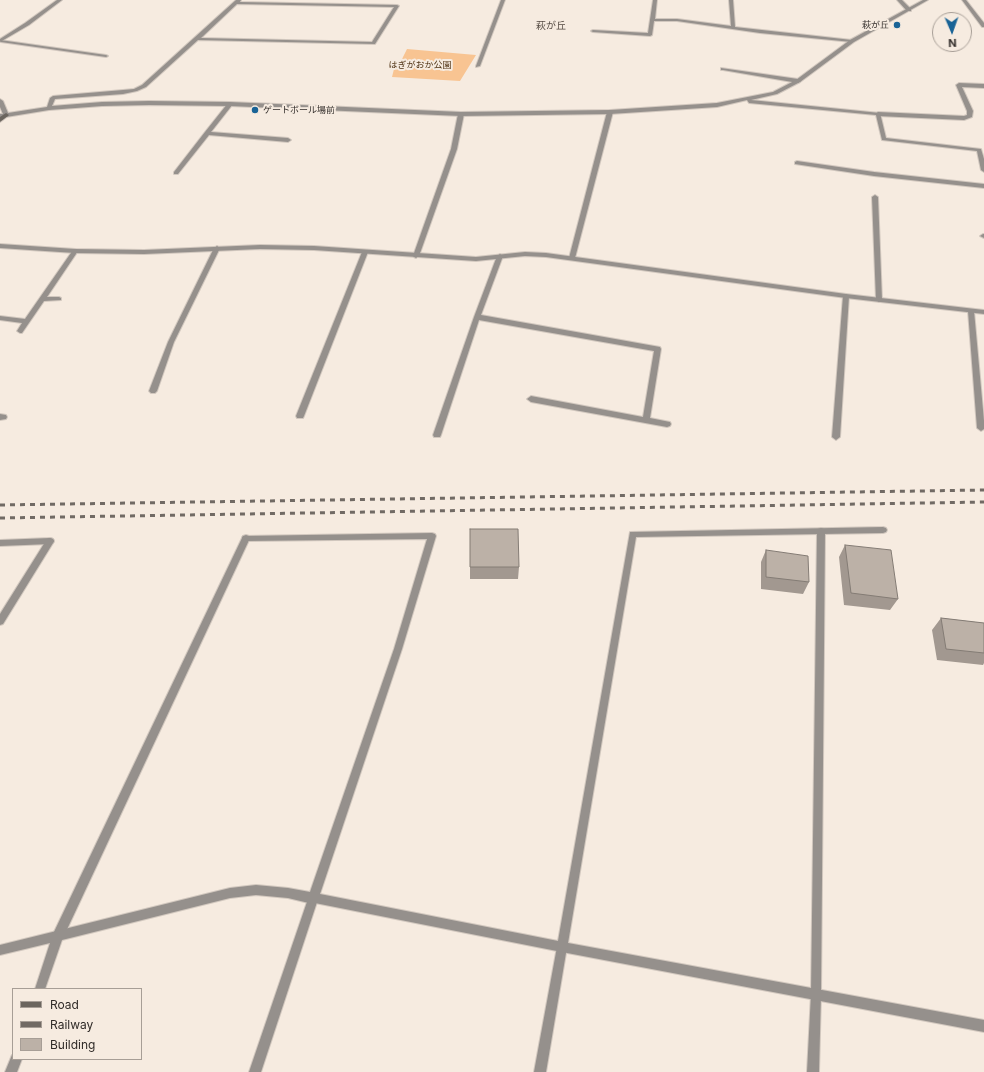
<!DOCTYPE html>
<html>
<head>
<meta charset="utf-8">
<style>
	body { margin:0 }
	#map { position:relative; width:984px; height:1072px; overflow:hidden; background:#f6ebe0; font-family:Inter,sans-serif }
	canvas { display:block }
	.legend { position:absolute; left:12px; top:988px; width:130px; height:72px; box-sizing:border-box; background:#f6ebe0; border:1px solid #a79e96; margin:0; padding:5px 7px; list-style:none; font-size:12px; color:#302b28 }
	.legend li { display:flex; align-items:center; gap:8px; height:20px }
	.legend b { width:20px; border:1px solid #a79e96 }
	.north { position:absolute; left:932px; top:12px; width:40px; height:40px; box-sizing:border-box; background:#f6ebe0; border:1px solid #a79e96; border-radius:50%; rotate:178deg; font-size:11px; font-weight:700; line-height:16px; text-align:center; color:#302b28 }
	.north::after { content:''; display:block; margin:auto; width:14px; height:18px; background:#196396; clip-path:polygon(50% 0,100% 100%,50% 72%,0 100%) }
</style>
</head>
<body>
<div id="map">
<canvas width="984" height="1072"></canvas>
<ul class="legend">
<li><b style="height:5px;background:#6b655e"></b>Road</li>
<li><b style="height:5px;background:#716a64"></b>Railway</li>
<li><b style="height:11px;background:#bcb1a7"></b>Building</li>
</ul>
<div class="north">N</div>
</div>
<script>
const ctx = document.querySelector('canvas').getContext('2d');
ctx.lineJoin = 'round';
function fillPath(path, color) {
  ctx.fillStyle = color;
  ctx.fill(path, 'evenodd');
}
function poly(rows) {
  const path = new Path2D();
  for (const r of rows) {
    path.moveTo(r[0], r[1]);
    for (let i = 2; i < r.length; i += 2) path.lineTo(r[i], r[i + 1]);
  }
  return path;
}
function stroke(path, color, width, dash) {
  ctx.strokeStyle = color;
  ctx.lineWidth = width;
  ctx.lineCap = dash ? 'butt' : 'round';
  ctx.setLineDash(dash || []);
  ctx.stroke(path);
}
function label(font, color, halo, rows, align = 'center') {
  ctx.font = font + ' Inter,"Noto Sans JP",sans-serif';
  ctx.lineWidth = 4;
  ctx.setLineDash([]);
  ctx.textBaseline = 'middle';
  ctx.strokeStyle = halo;
  ctx.fillStyle = color;
  for (const [text, x, y, turn = 0] of rows) {
    ctx.save();
    ctx.translate(x, y);
    ctx.rotate((+turn || 0) * Math.PI / 180);
    ctx.textAlign = isNaN(turn) ? turn : align;
    if (halo) ctx.strokeText(text, 0, 0);
    ctx.fillText(text, 0, 0);
    ctx.restore();
  }
}
const green = poly([
	[407,49,476,55,460,81,392,77,396,61,401,61]
]);
const lane = poly([
	[501,0,505,0,480,66,476,67,476,66,501,0],
	[653,0,657,0,655,19,677,19,731,26,729,0,733,0,735,27,852,40,854,41,852,42,760,33,677,21,654,21,652,35,650,36,593,32,591,31,593,30,648,33,653,0],
	[897,0,902,0,911,9,911,11,907,11,897,0],
	[962,0,966,0,984,23,984,27,982,27,962,0],
	[0,40,106,55,108,56,106,57,1,42,0,40],
	[721,68,798,79,801,81,798,83,723,70,721,70,721,68],
	[959,83,984,84,984,88,962,87,973,111,972,117,964,120,878,116,875,114,878,112,964,116,967,115,967,111,956,85,959,83],
	[230,102,233,104,211,132,288,138,291,140,288,142,209,135,178,174,174,174,174,172,205,132,228,103,230,102],
	[610,110,613,112,575,258,572,260,570,259,569,258,607,112,610,110],
	[461,112,464,114,457,149,419,256,416,258,414,257,413,256,451,149,458,114,461,112],
	[875,195,878,197,882,300,879,302,876,300,872,197,875,195],
	[983,234,984,234,984,238,980,236,983,234],
	[217,246,220,248,174,342,157,391,155,393,151,393,149,391,168,342,214,248,217,246],
	[75,249,78,251,47,297,59,297,61,298,61,300,44,301,22,333,20,333,17,331,22,323,0,320,0,316,25,319,73,250,75,249],
	[365,250,368,252,304,416,303,418,297,418,296,416,362,252,365,250],
	[500,254,503,256,481,315,660,347,661,349,650,418,670,422,671,424,670,426,667,427,531,402,527,399,531,396,643,417,654,351,479,320,441,435,440,437,434,437,433,435,474,317,497,256,500,254],
	[846,294,849,296,840,437,836,440,832,437,843,296,846,294],
	[969,309,973,309,974,311,984,421,984,429,981,431,977,428,968,311,969,309],
	[0,414,6,415,7,417,6,419,0,420,0,414],
	[821,528,824,529,825,531,821,994,819,1072,807,1072,811,994,817,531,818,529,821,528],
	[246,535,249,536,250,538,62,940,58,941,54,940,53,936,54,932,242,538,243,536,246,535],
	[50,538,53,539,54,541,53,543,3,624,0,625,0,614,47,539,50,538],
	[313,894,317,895,318,899,261,1072,249,1072,308,899,309,895,313,894],
	[562,942,566,943,567,947,546,1072,534,1072,557,947,558,943,562,942]
]);
const street = poly([
	[57,0,62,0,29,25,0,42,0,39,25,23,57,0],
	[236,0,241,0,240,2,397,5,399,6,375,44,198,40,146,87,137,91,123,94,55,99,52,106,102,102,149,101,230,102,461,112,610,110,717,103,773,92,796,80,850,40,923,0,928,0,854,42,800,82,777,94,751,100,880,113,886,138,981,149,984,159,984,172,981,170,977,151,882,140,876,115,749,103,747,100,717,107,610,114,461,116,230,106,149,105,102,106,49,110,0,118,0,114,3,114,0,107,0,99,3,101,8,113,47,107,50,98,53,96,123,90,134,89,142,85,236,0],
	[237,4,394,7,372,42,201,38,237,4],
	[797,161,874,172,984,184,984,188,874,176,795,164,795,162,797,161],
	[0,244,75,249,144,250,260,245,314,246,476,257,525,252,546,253,846,294,984,310,984,314,846,298,546,257,525,256,476,261,314,250,260,249,144,254,75,253,0,248,0,244],
	[883,527,886,528,887,530,886,532,883,533,636,537,568,943,984,1020,984,1032,562,952,315,903,313,904,288,898,256,895,230,898,62,940,45,989,35,989,50,943,0,955,0,945,230,888,256,885,288,888,310,892,394,649,427,539,246,541,243,540,242,538,243,536,432,533,435,534,436,536,402,649,320,894,558,941,630,532,883,527],
	[50,538,53,539,54,541,53,543,50,544,0,546,0,540,50,538],
	[12,1055,13,1055,13,1059,22,1059,17,1072,5,1072,12,1055]
]);
const secondary = poly([
	[6,113,9,115,8,116,0,122,0,117,6,113]
]);
const rail = poly([
	[0,505,984,490],
	[0,518,984,502]
]);
const wall = poly([
	[845,545,898,599,890,610,844,605,839,557],
	[766,550,809,582,803,594,761,589,761,562],
	[470,567,519,567,518,579,470,579],
	[941,618,984,623,984,663,983,665,937,660,932,630]
]);
const building = poly([
	[470,529,518,529,519,567,470,567,470,529],
	[845,545,891,550,898,599,851,593,845,545],
	[766,550,808,556,809,582,766,577,766,550],
	[941,618,984,623,984,653,946,649,941,618]
]);
const markers = [
	[897,25,4,"#196396"],
	[255,110,4,"#196396"]
];
const farPoinames = [
	["萩が丘",889,25],
	["ゲートボール場前",263,110,"left"]
];
const farParknames = [
	["はぎがおか公園",420,65]
];
const farNeighbourhoodnames = [
	["萩が丘",551,26]
];
fillPath(green, '#f8c492');
stroke(lane, '#d2c8bf', 2);
stroke(street, '#d2c8bf', 2);
stroke(secondary, '#d2c8bf', 2);
fillPath(lane, '#95908c');
fillPath(street, '#95908c');
fillPath(secondary, '#6b655e');
stroke(rail, '#716a64', 3, [5, 5]);
fillPath(wall, '#a29890');
fillPath(building, '#bcb1a7');
stroke(building, '#847c75', 1);
for (const [x, y, r, color] of markers) {
  const dot = new Path2D();
  dot.arc(x, y, r, 0, 2 * Math.PI);
  ctx.fillStyle = color;
  ctx.fill(dot);
  stroke(dot, '#f6ebe0', 1.5);
}
label('9px', '#302b28', '#f6ebe0', farPoinames, 'right');
label('9px', '#4e3112', '#f6ebe0', farParknames);
label('10px', '#564c44', '#f6ebe0', farNeighbourhoodnames);
</script>
</body>
</html>
